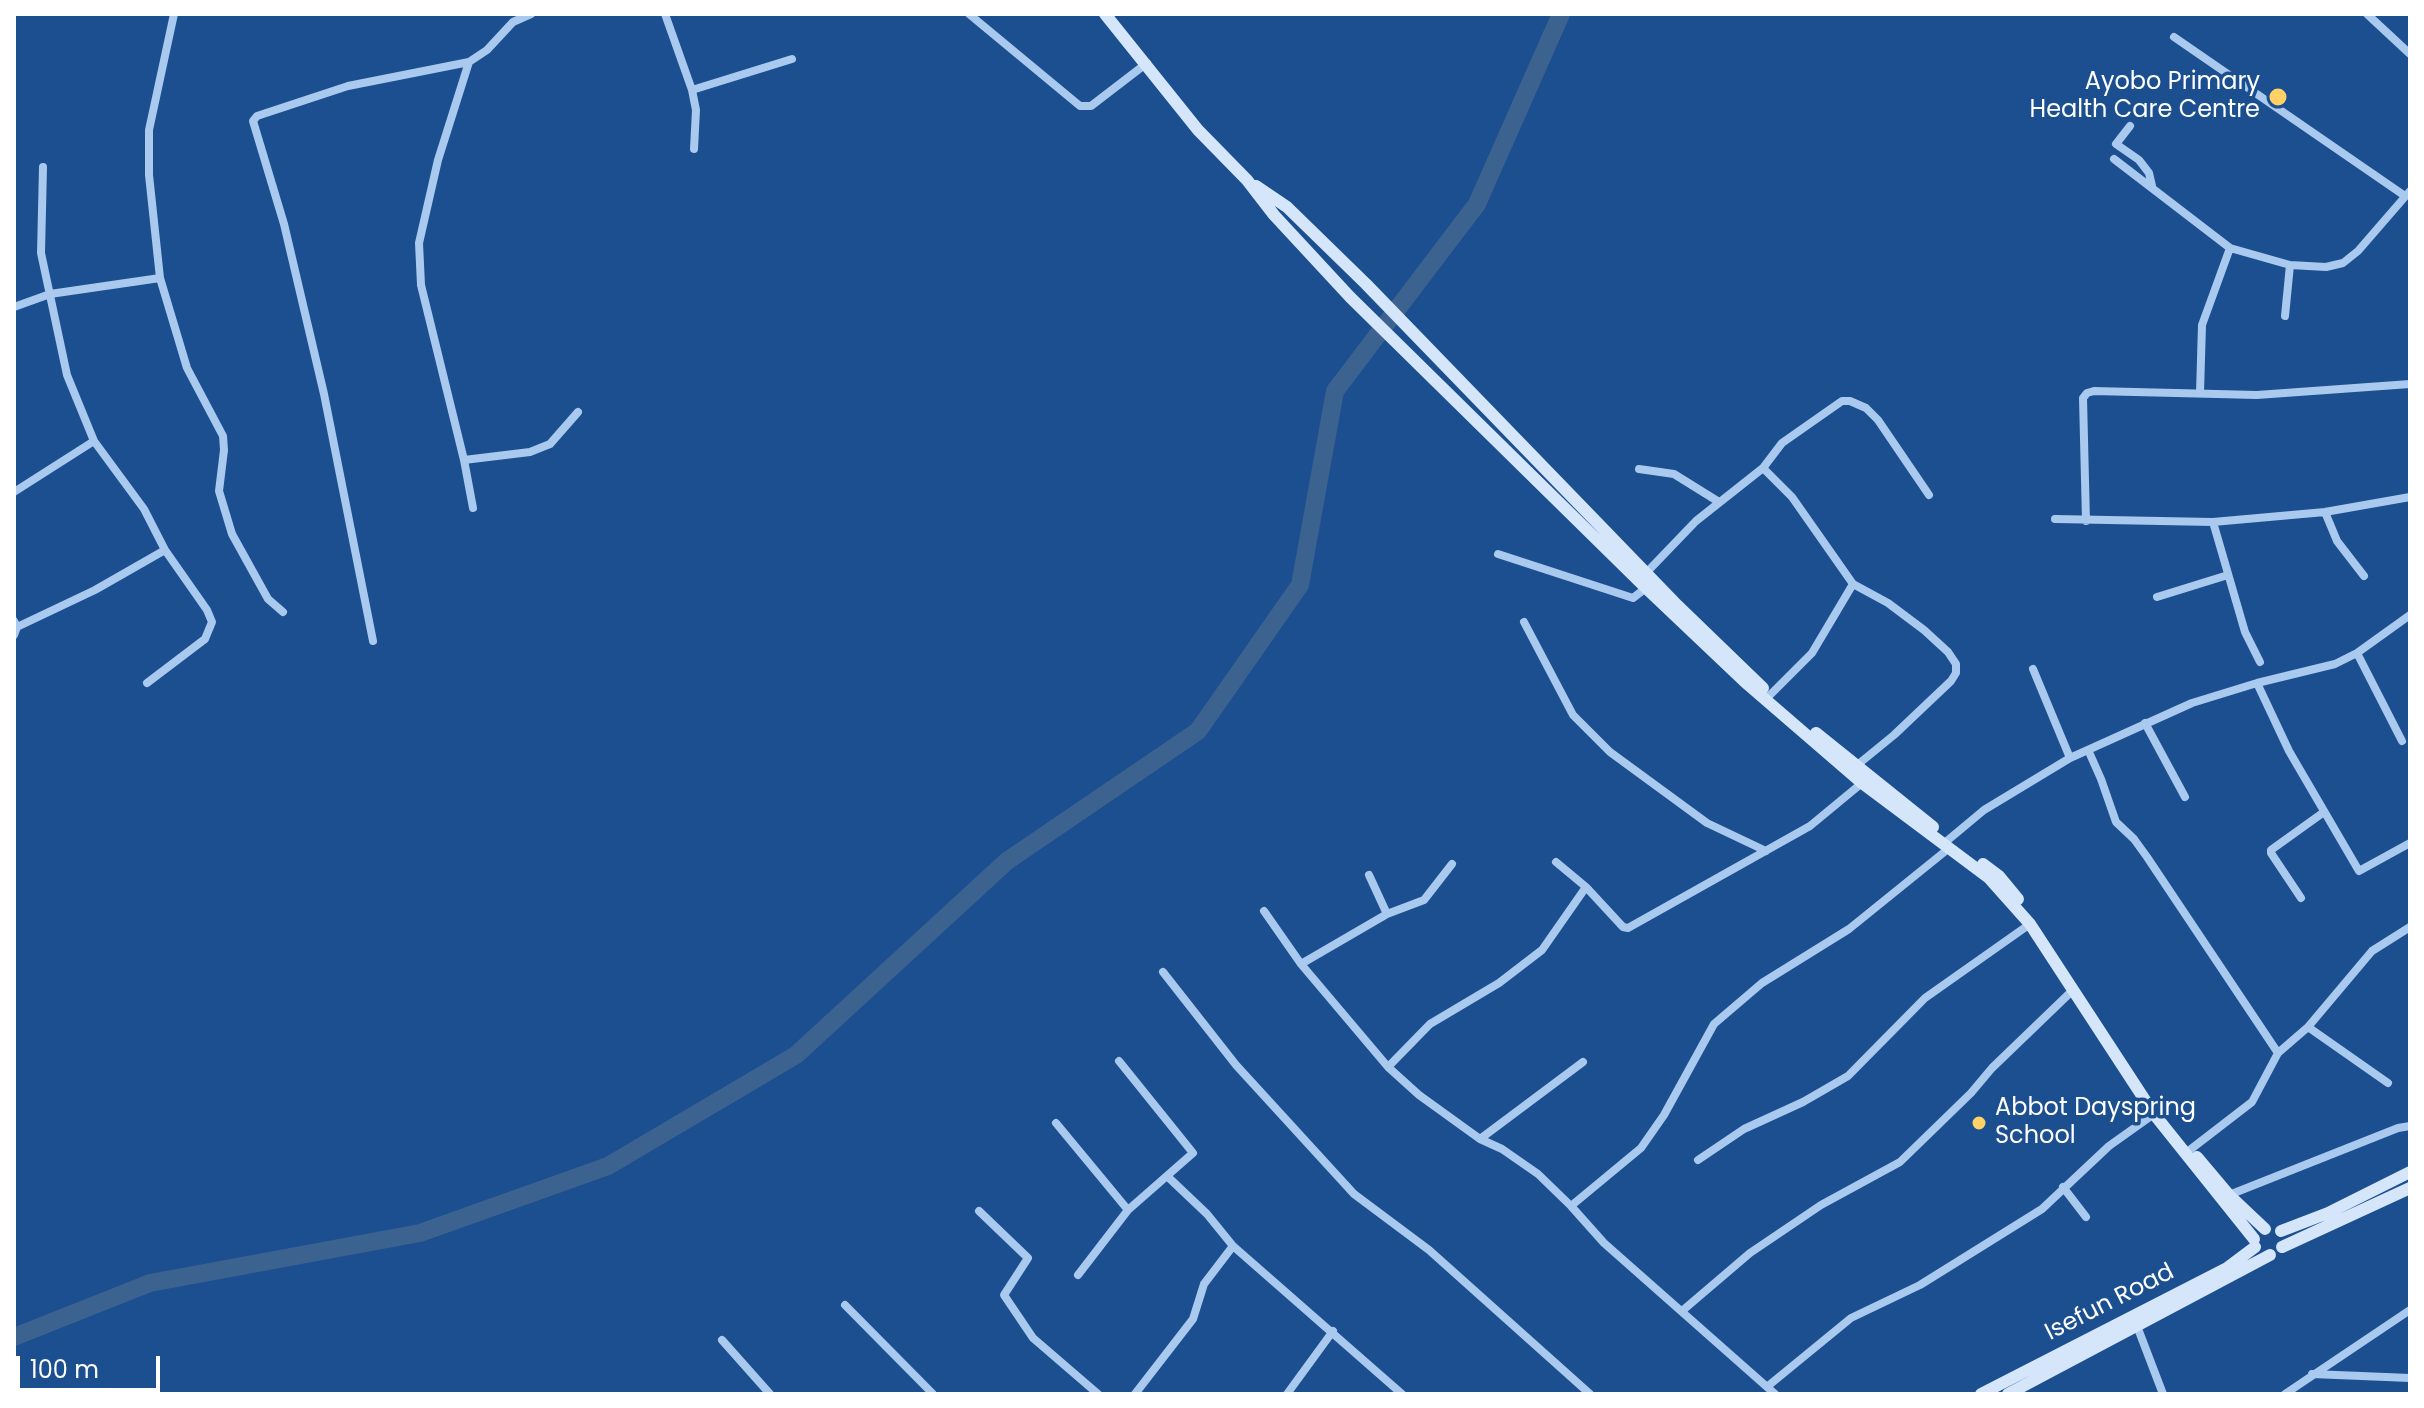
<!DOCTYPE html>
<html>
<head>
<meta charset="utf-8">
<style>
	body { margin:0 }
	#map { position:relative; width:2424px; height:1408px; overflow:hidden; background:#1b4f8f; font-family:Poppins,sans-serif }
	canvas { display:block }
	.frame { position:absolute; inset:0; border:16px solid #fff; pointer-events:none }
	.scale { position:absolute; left:16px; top:1356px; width:144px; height:36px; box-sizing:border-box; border:4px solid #fff; border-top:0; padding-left:10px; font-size:24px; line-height:28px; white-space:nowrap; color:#fff; -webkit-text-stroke:6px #1b4f8f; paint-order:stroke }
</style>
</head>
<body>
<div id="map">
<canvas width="2424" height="1408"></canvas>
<div class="frame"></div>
<div class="scale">100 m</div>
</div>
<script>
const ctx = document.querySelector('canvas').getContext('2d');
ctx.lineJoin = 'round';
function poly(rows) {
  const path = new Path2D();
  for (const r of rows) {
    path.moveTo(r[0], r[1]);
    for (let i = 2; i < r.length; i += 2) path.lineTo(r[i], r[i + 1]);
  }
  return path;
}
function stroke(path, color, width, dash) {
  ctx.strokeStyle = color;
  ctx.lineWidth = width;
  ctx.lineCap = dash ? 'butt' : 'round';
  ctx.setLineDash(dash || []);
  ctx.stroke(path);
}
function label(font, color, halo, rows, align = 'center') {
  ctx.font = font + ' Poppins,sans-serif';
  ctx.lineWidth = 7;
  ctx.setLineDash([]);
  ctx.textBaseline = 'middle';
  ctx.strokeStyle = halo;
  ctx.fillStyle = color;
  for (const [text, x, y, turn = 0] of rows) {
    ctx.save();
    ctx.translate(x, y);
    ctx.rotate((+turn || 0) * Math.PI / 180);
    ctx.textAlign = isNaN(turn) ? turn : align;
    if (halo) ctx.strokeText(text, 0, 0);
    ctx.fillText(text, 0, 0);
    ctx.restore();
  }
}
const river = poly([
	[14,1337,150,1283,420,1233,608,1166,796,1055,1007,861,1198,731,1300,585,1335,391,1477,204,1561,14]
]);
const street = poly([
	[174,14,149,130,149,175,160,278,187,368,223,436,224,450,219,491,232,534,268,599,283,612],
	[665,14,692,90,696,110,694,149],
	[969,14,1080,106,1091,106,1147,63],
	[2367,14,2410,54],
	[2174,37,2405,196],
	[692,90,792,59],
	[2130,126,2116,144,2139,160,2149,173,2152,186],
	[2114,159,2230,248,2290,265,2326,267,2343,263,2358,251,2410,191],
	[43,167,41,253,67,375,94,441,144,509,165,550,207,610,212,622,205,639,147,683],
	[14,307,50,294,160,278],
	[2285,316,2290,265],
	[2200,393,2202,325,2230,248],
	[464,460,421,285,419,243,438,160,469,62,487,50,513,22,531,14],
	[1763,468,1792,497,1853,584,1888,603,1924,630,1948,652,1956,664,1956,673,1951,681,1894,735,1856,766],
	[1639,469,1674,474,1719,502],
	[14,492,94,441],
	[473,508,464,460,530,452,550,444,578,412],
	[2325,512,2337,541,2364,576],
	[2055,519,2213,522,2325,512,2410,497],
	[2086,521,2083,398,2087,393,2094,391,2257,395,2410,384],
	[2213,522,2245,632,2260,662],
	[1498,554,1633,598,1646,588],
	[1647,572,1696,521,1763,468,1782,443,1842,401,1850,401,1866,408,1878,420,1929,495],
	[2157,597,2228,575],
	[14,621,17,627,14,635],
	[1524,622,1573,715,1610,752,1707,823,1766,851],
	[17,627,95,590,165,550],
	[373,641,324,394,284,224,253,121,257,116,348,86,469,62],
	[2357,653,2402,741],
	[2033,669,2070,758],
	[2257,683,2289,751,2359,871,2410,843],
	[1770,695,1812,653,1853,584],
	[2145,723,2185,797],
	[2089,752,2101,779,2116,822,2134,839,2147,857,2278,1053],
	[1948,840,1984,810,2070,758,2192,703,2257,683,2335,664,2357,653,2410,615],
	[1556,862,1586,887,1623,927,1628,928,1810,826,1862,783],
	[2301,898,2271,853,2271,850,2324,812],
	[1264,911,1301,964,1388,1067,1419,1095,1480,1139,1502,1149,1538,1174,1571,1206,1604,1243,1775,1394],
	[1387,914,1424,900,1452,864],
	[1301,964,1387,914,1369,875],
	[1163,972,1236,1065,1354,1194,1429,1250,1590,1394],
	[2308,1027,2388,1083],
	[1388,1067,1430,1024,1499,983,1542,950,1586,887],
	[1056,1123,1128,1210,1193,1153,1119,1061],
	[1480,1139,1583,1062],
	[2191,1149,2252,1102,2278,1053,2308,1027,2372,951,2410,927],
	[1698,1160,1744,1129,1803,1102,1848,1076,1925,998,2030,924],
	[1167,1176,1207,1214,1233,1246,1402,1394],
	[2063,1187,2086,1217],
	[2229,1195,2398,1128,2410,1126],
	[1571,1206,1641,1148,1664,1115,1714,1024,1762,983,1849,929,1948,849],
	[979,1211,1028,1258,1004,1295,1033,1338,1098,1394],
	[1078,1275,1128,1210],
	[845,1305,933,1394],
	[1682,1311,1750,1253,1821,1205,1900,1162,1971,1093,1992,1068,2073,990],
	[2137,1326,2163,1394],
	[722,1340,770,1394],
	[2312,1374,2410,1378],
	[1768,1386,1851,1318,1920,1285,2042,1209,2109,1146,2154,1114],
	[1135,1394,1193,1319,1204,1284,1233,1246],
	[1287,1394,1333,1331],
	[2285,1394,2410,1310]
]);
const secondary = poly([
	[1105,14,1198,130,1247,180,1274,215,1350,297,1646,588,1745,682,1862,783,1989,878,2030,924,2154,1114,2254,1239],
	[1256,186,1287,207,1366,284,1674,602,1763,688],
	[1816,733,1933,827],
	[1983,864,1999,876,2018,899],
	[2197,1157,2229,1195,2265,1229],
	[2281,1231,2328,1213,2410,1172],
	[2282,1247,2410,1188],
	[1981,1394,2227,1268,2255,1247],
	[2008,1394,2270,1255]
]);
const markers = [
	[2278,97,10,"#ffd166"],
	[1979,1123,8,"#ffd166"]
];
const poiNames = [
	["Ayobo Primary",2260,83],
	["Health Care Centre",2260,111],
	["Abbot Dayspring",1995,1109,"left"],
	["School",1995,1137,"left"]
];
const streetNames = [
	["Isefun Road",2110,1303,-27]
];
stroke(river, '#3c6290', 18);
stroke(street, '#a9c9ee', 8);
stroke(secondary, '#d6e6fa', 12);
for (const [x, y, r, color] of markers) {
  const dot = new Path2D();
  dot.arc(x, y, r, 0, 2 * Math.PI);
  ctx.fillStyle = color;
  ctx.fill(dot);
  stroke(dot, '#1b4f8f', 3);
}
label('24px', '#fff', '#1b4f8f', poiNames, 'right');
label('24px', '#fff', '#1b4f8f', streetNames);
</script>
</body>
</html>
